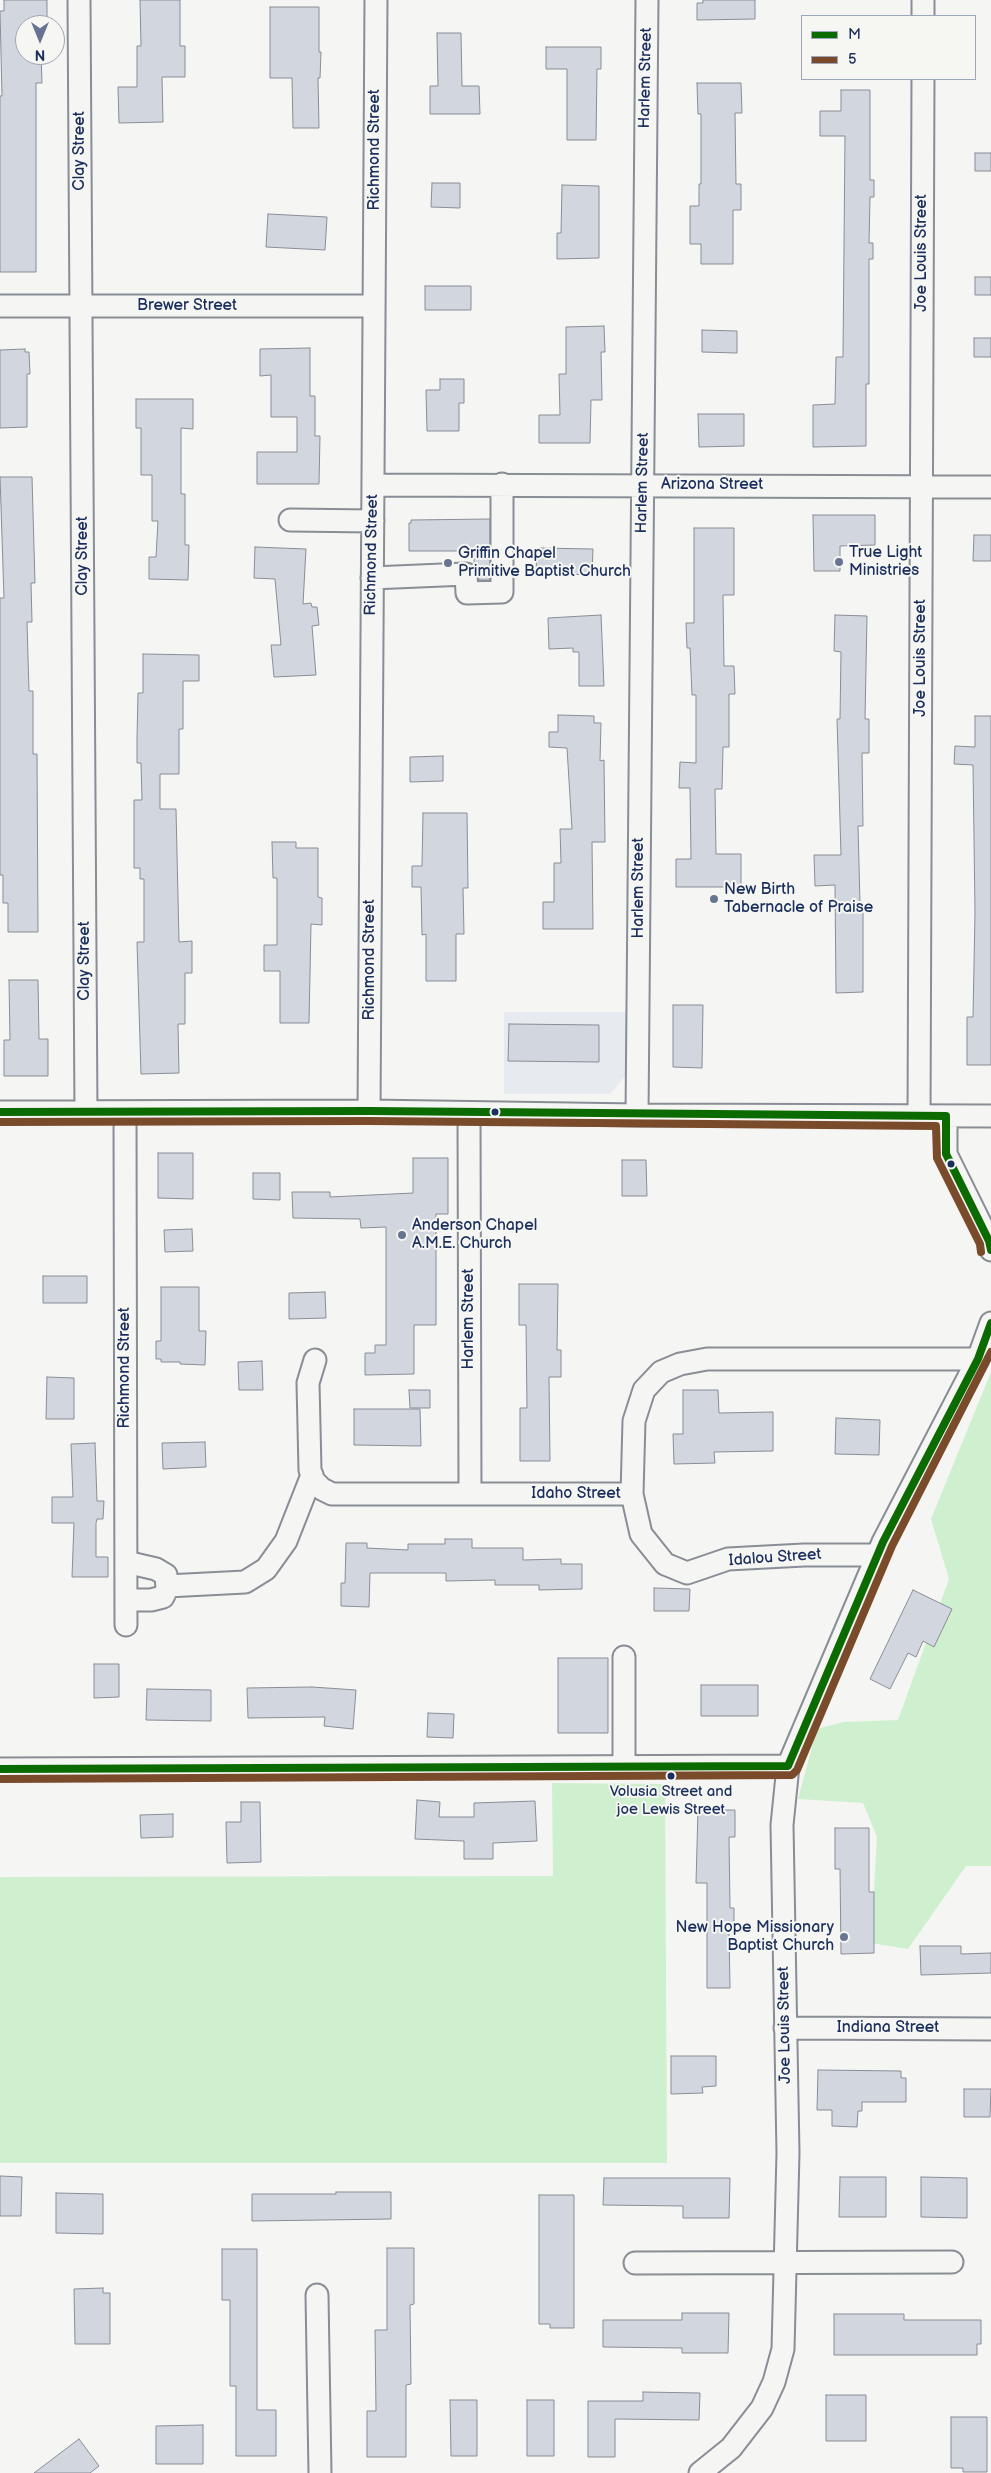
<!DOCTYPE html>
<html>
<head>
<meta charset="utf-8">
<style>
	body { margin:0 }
	#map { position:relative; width:991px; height:2473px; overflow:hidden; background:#f5f5f3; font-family:"Balsamiq Sans",sans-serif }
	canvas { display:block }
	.legend { position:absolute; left:801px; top:15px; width:175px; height:65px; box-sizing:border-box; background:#f6f6f2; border:1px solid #9ea6b7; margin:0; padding:6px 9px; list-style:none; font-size:15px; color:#1b2f5e }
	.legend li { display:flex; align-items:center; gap:10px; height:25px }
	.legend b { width:25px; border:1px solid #9ea6b7 }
	.north { position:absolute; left:15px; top:15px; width:50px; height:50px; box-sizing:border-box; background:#f6f6f2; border:1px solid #9ea6b7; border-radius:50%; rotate:180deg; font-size:14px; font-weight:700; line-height:20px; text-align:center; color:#1b2f5e }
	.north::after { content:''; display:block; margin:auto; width:18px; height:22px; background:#677492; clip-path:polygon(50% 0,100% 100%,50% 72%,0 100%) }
</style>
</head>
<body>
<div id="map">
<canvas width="991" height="2473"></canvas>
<ul class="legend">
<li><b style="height:6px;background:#0c6b00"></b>M</li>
<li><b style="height:6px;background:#7a4b2a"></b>5</li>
</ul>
<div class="north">N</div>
</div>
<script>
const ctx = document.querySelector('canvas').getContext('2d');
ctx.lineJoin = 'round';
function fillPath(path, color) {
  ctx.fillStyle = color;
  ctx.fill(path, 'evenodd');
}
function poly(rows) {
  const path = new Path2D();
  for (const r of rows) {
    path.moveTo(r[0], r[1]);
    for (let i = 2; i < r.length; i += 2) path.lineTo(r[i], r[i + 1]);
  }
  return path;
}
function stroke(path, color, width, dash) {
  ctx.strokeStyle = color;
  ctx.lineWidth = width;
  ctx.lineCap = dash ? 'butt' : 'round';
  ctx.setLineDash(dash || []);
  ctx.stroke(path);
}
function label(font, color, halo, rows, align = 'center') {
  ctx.font = font + ' "Balsamiq Sans",sans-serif';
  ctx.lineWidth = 4;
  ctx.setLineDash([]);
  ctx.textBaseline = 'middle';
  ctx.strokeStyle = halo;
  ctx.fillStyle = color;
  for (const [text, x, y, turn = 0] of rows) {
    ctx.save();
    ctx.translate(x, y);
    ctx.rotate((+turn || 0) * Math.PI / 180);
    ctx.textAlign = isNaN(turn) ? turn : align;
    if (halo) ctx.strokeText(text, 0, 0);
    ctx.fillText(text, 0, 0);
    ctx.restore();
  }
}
const built = poly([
	[504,1012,627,1012,627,1074,610,1094,504,1094]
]);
const green = poly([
	[991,1372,991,1866,966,1866,908,1949,871,1943,877,1837,863,1803,798,1799,817,1729,843,1722,898,1720,949,1579,931,1519],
	[552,1783,665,1784,667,2163,0,2163,0,1877,553,1876]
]);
const building = poly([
	[4,0,47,0,47,25,25,25,25,55,41,55,42,83,36,83,36,272,0,272,0,96,2,96,0,11,4,11,4,0],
	[140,0,180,0,180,46,185,46,185,77,162,77,163,122,119,123,118,87,137,87,137,46,141,46,140,0],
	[703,0,755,0,755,19,697,20,697,3,703,3,703,0],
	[270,7,319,7,319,52,321,52,320,78,318,78,319,128,293,128,292,78,270,78,270,7],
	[437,33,461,33,462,86,479,86,480,114,430,114,430,86,438,86,437,33],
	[546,47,601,47,601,69,597,69,596,140,567,140,567,69,546,69,546,47],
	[697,83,741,83,742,113,735,113,736,184,741,184,741,210,733,210,733,264,701,264,701,244,690,244,690,206,699,206,699,184,701,184,701,114,698,114,697,83],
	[841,90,870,90,870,180,874,180,874,197,870,197,869,243,873,243,873,259,869,259,869,384,866,384,866,446,813,447,813,405,835,404,836,357,843,357,845,136,820,136,820,111,841,111,841,90],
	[975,153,991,153,991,171,975,171,975,153],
	[432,183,460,183,460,208,431,207,432,183],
	[562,185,599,186,599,258,557,259,557,233,561,233,562,185],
	[268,214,327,217,325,250,266,247,268,214],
	[975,277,991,277,991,295,975,295,975,277],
	[425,286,471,286,471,310,425,310,425,286],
	[604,326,605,352,601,352,602,400,591,400,590,443,539,443,539,415,560,415,559,374,566,374,566,327,604,326],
	[702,330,737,331,737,353,702,352,702,330],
	[974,338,991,338,991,357,974,357,974,338],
	[310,348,310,396,315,396,315,436,320,436,319,484,257,484,257,452,297,452,297,417,271,417,271,375,260,376,260,349,310,348],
	[25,349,25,352,29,352,30,374,27,374,27,427,0,428,0,350,25,349],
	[440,379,464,379,464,403,459,403,459,431,427,431,426,390,440,390,440,379],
	[136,399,193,399,193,429,181,428,181,494,185,494,185,545,189,545,188,580,149,579,149,557,156,557,158,521,152,521,152,475,141,475,141,428,136,428,136,399],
	[698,414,744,414,744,446,699,447,698,414],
	[0,477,32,477,35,583,31,583,32,622,27,622,29,691,33,691,33,754,37,754,38,932,8,932,8,903,3,903,3,875,0,875,0,598,4,598,0,477],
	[813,515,875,515,875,545,840,546,840,571,814,571,813,515],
	[490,519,490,580,479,580,478,573,474,565,474,554,463,554,463,551,409,551,409,523,411,523,411,520,490,519],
	[694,528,734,528,734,595,723,595,724,666,734,666,735,694,729,694,729,747,723,747,722,789,715,789,716,854,741,854,741,887,676,887,676,859,691,859,690,788,679,788,680,762,696,763,696,695,692,695,690,648,687,648,686,623,694,623,694,528],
	[974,535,991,535,991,561,973,561,974,535],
	[255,547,306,549,303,604,311,603,312,607,317,607,319,625,312,626,316,675,274,677,271,645,281,645,275,579,254,578,255,547],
	[537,548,593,549,592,575,536,573,537,548],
	[601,615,604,686,579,686,579,652,573,652,573,648,549,649,548,618,601,615],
	[835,615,867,616,865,719,869,719,869,753,862,753,863,826,858,826,860,904,863,904,863,992,836,993,835,885,815,886,814,855,841,855,837,719,840,719,841,652,834,651,835,615],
	[143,654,199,655,199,681,183,681,183,729,179,729,179,774,160,774,160,809,176,809,179,942,192,941,192,973,185,973,185,1024,178,1024,179,1073,141,1074,137,942,144,942,144,879,140,879,140,868,134,868,134,800,142,800,141,763,137,763,137,738,138,693,143,693,143,654],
	[558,715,594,716,594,723,601,723,600,761,604,760,605,842,592,842,593,929,543,929,543,902,554,902,554,863,561,863,560,829,572,829,567,748,549,747,549,732,558,732,558,715],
	[975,716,991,716,991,1065,967,1065,967,1017,973,1017,975,912,973,765,954,764,955,746,975,747,975,716],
	[443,756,443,781,410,782,410,757,443,756],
	[423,813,467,813,468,888,463,888,464,934,456,934,456,981,426,981,426,934,422,935,421,887,412,887,412,866,422,866,423,813],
	[272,842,296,842,296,848,318,848,318,897,322,898,322,925,311,924,309,1023,280,1023,280,971,264,971,264,945,277,945,277,878,273,878,272,842],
	[9,980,38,980,39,1039,48,1039,48,1076,4,1076,4,1040,10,1040,9,980],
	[673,1005,703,1005,702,1068,673,1067,673,1005],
	[509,1024,599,1025,599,1062,508,1061,509,1024],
	[158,1153,193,1153,193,1199,158,1198,158,1153],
	[413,1158,448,1158,448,1214,436,1214,436,1325,414,1325,414,1374,365,1375,365,1353,375,1353,375,1345,386,1345,386,1227,361,1228,360,1219,293,1218,292,1192,330,1192,330,1197,413,1193,413,1158],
	[622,1160,646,1160,647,1196,622,1196,622,1160],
	[253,1173,280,1173,280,1200,253,1199,253,1173],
	[192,1229,193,1251,165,1252,164,1230,192,1229],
	[43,1276,87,1276,87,1303,43,1303,43,1276],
	[519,1284,558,1284,557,1350,561,1350,561,1377,549,1377,550,1461,520,1461,520,1408,527,1408,526,1325,519,1325,519,1284],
	[161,1287,199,1287,199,1331,206,1331,205,1365,180,1364,180,1362,161,1362,161,1359,156,1359,156,1341,161,1341,161,1287],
	[325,1292,326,1318,289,1319,289,1293,325,1292],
	[262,1361,263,1390,239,1390,238,1362,262,1361],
	[47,1377,74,1378,74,1419,46,1419,47,1377],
	[409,1390,430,1390,430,1408,410,1408,409,1390],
	[683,1390,718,1390,719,1413,773,1412,773,1451,714,1452,715,1463,674,1464,673,1434,683,1434,683,1390],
	[354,1409,420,1409,421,1446,354,1445,354,1409],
	[836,1418,880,1420,879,1455,835,1454,836,1418],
	[205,1442,206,1467,163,1469,162,1443,205,1442],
	[95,1443,97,1501,104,1501,103,1519,97,1519,96,1523,96,1557,108,1557,108,1577,72,1577,74,1523,52,1523,52,1497,73,1497,71,1444,95,1443],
	[445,1539,472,1539,472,1548,523,1548,523,1560,561,1559,561,1564,582,1564,582,1589,539,1590,539,1585,495,1585,495,1580,446,1581,446,1573,370,1573,369,1607,341,1606,341,1583,345,1583,346,1543,367,1543,367,1548,408,1550,408,1544,445,1544,445,1539],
	[654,1588,690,1589,689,1611,654,1611,654,1588],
	[913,1590,952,1609,934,1647,923,1641,916,1657,908,1653,890,1689,870,1679,913,1590],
	[558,1658,608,1658,608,1733,558,1733,558,1658],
	[94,1664,119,1664,119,1697,94,1698,94,1664],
	[701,1685,758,1685,758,1716,701,1716,701,1685],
	[312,1687,356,1690,353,1729,324,1726,325,1717,248,1718,247,1688,312,1687],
	[147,1689,211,1690,211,1721,146,1720,147,1689],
	[428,1713,454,1714,453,1738,427,1737,428,1713],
	[417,1800,440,1802,439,1817,474,1817,474,1803,535,1801,537,1841,493,1843,493,1859,464,1859,464,1841,415,1839,417,1800],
	[241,1802,260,1802,261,1862,227,1863,226,1822,241,1822,241,1802],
	[698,1810,735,1810,735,1837,729,1837,730,1908,734,1908,734,1932,729,1932,730,1988,707,1988,707,1883,696,1883,698,1810],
	[173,1814,173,1837,141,1838,140,1815,173,1814],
	[835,1828,869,1828,869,1892,874,1892,874,1953,841,1954,840,1869,835,1869,835,1828],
	[920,1946,961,1946,961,1954,991,1953,991,1973,921,1975,920,1946],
	[671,2056,716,2056,716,2086,702,2087,703,2093,671,2094,671,2056],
	[818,2070,901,2071,901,2078,906,2078,906,2102,862,2102,862,2111,858,2111,857,2127,832,2126,832,2110,817,2110,818,2070],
	[964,2089,991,2089,990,2117,964,2117,964,2089],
	[0,2176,22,2177,21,2216,0,2216,0,2176],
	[840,2177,886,2177,886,2217,839,2217,840,2177],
	[921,2177,967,2178,967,2218,921,2217,921,2177],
	[604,2178,730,2178,729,2218,683,2218,683,2206,603,2205,604,2178],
	[336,2192,391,2192,391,2219,252,2221,252,2194,336,2194,336,2192],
	[56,2193,103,2194,103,2234,56,2233,56,2193],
	[539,2195,574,2195,574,2328,550,2328,550,2324,539,2324,539,2195],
	[387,2248,414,2248,414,2304,410,2305,411,2384,406,2385,406,2457,367,2457,367,2411,376,2411,375,2330,387,2330,387,2248],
	[222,2249,257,2249,257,2410,276,2410,276,2456,236,2456,236,2386,230,2386,230,2300,222,2300,222,2249],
	[103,2288,103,2293,110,2293,110,2344,75,2344,74,2289,103,2288],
	[682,2313,729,2313,728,2353,682,2353,682,2348,603,2347,603,2320,682,2320,682,2313],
	[834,2314,904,2314,904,2320,981,2320,981,2344,977,2344,977,2355,834,2355,834,2314],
	[643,2392,700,2393,699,2420,615,2419,615,2457,588,2457,588,2401,643,2401,643,2392],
	[826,2395,866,2395,866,2441,826,2441,826,2395],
	[450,2400,477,2400,477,2456,451,2456,450,2400],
	[527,2400,554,2400,554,2456,527,2456,527,2400],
	[951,2417,987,2417,987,2472,963,2472,963,2468,951,2468,951,2417],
	[203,2425,203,2464,156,2464,156,2426,203,2425],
	[79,2439,99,2466,90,2473,34,2473,79,2439]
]);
const minor = poly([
	[79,0,86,1112],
	[923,16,923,0],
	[0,306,374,306],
	[373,485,991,487],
	[290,520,373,521],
	[372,578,466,574,467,593,502,592,502,484],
	[369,1111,376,0],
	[0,1112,369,1111,637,1115,991,1116],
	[125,1112,126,1625],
	[469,1113,470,1494],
	[637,1115,647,0],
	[946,1116,946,1154,989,1241,991,1250],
	[919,1117,923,79],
	[315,1360,308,1383,310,1470,314,1481,322,1489,332,1494,632,1494],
	[878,1555,804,1555,728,1559,687,1573,665,1564,641,1534,632,1494,634,1421,644,1390,661,1372,680,1364,707,1359,978,1359],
	[126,1562,156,1569,166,1575,167,1589,163,1597,151,1600,126,1600],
	[167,1586,245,1582,266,1569,286,1541,312,1475],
	[624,1766,624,1657],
	[0,1769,788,1766],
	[785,2028,991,2029],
	[635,2263,952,2262],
	[317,2295,320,2473],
	[700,2473,731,2448,762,2408,774,2382,783,2349,788,2153,782,1825,788,1766,883,1542,978,1359,991,1323]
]);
const bus1 = poly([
	[0,1112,369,1111,946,1116,946,1154,989,1241,991,1250],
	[0,1769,788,1766,883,1542,978,1359,991,1323]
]);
const bus2 = poly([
	[0,1122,369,1121,936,1126,937,1158,980,1244,981,1252],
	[0,1779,792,1775,797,1770,892,1546,991,1352]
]);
const markers = [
	[839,562,5,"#677492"],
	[448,563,5,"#677492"],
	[714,899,5,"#677492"],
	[495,1112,4.5,"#1b2f5e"],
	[951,1164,4.5,"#1b2f5e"],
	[402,1235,5,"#677492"],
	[671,1776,4.5,"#1b2f5e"],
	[844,1937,5,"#677492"]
];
const busNames = [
	["Volusia Street and",671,1792],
	["joe Lewis Street",671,1810]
];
const streetNames = [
	["Harlem Street",646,78,-89],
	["Richmond Street",375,150,-90],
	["Clay Street",80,151,-90],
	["Joe Louis Street",922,253,-90],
	["Brewer Street",187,306],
	["Harlem Street",643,483,-89],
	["Arizona Street",712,485],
	["Richmond Street",372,555,-89],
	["Clay Street",83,556,-90],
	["Joe Louis Street",921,658,-90],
	["Harlem Street",639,888,-90],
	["Richmond Street",370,960,-90],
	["Clay Street",85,961,-90],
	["Harlem Street",469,1319,-90],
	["Richmond Street",125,1368,-90],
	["Idaho Street",576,1494],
	["Idalou Street",775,1558,-4],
	["Joe Louis Street",785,2025,-91],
	["Indiana Street",888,2028]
];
const poiNames = [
	["True Light",849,553],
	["Ministries",849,571],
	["Griffin Chapel",458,554],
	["Primitive Baptist Church",458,572],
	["New Birth",724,890],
	["Tabernacle of Praise",724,908],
	["Anderson Chapel",412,1226],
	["A.M.E. Church",412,1244],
	["New Hope Missionary",834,1928,"right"],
	["Baptist Church",834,1946,"right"]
];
fillPath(built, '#e7ebf0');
fillPath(green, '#cef0cf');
fillPath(building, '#d2d6de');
stroke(building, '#898d95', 1);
stroke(minor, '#898d95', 25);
stroke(minor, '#f5f5f3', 21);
stroke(bus1, '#0c6b00', 8);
stroke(bus2, '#7a4b2a', 8);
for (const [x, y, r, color] of markers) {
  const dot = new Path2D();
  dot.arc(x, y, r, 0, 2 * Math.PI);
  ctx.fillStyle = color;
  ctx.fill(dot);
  stroke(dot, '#f6f6f2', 2);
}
label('15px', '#1b2f5e', '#f6f6f2', busNames);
label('16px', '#1b2f5e', '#f6f6f2', streetNames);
label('16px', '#1b2f5e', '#f6f6f2', poiNames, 'left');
</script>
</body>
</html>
